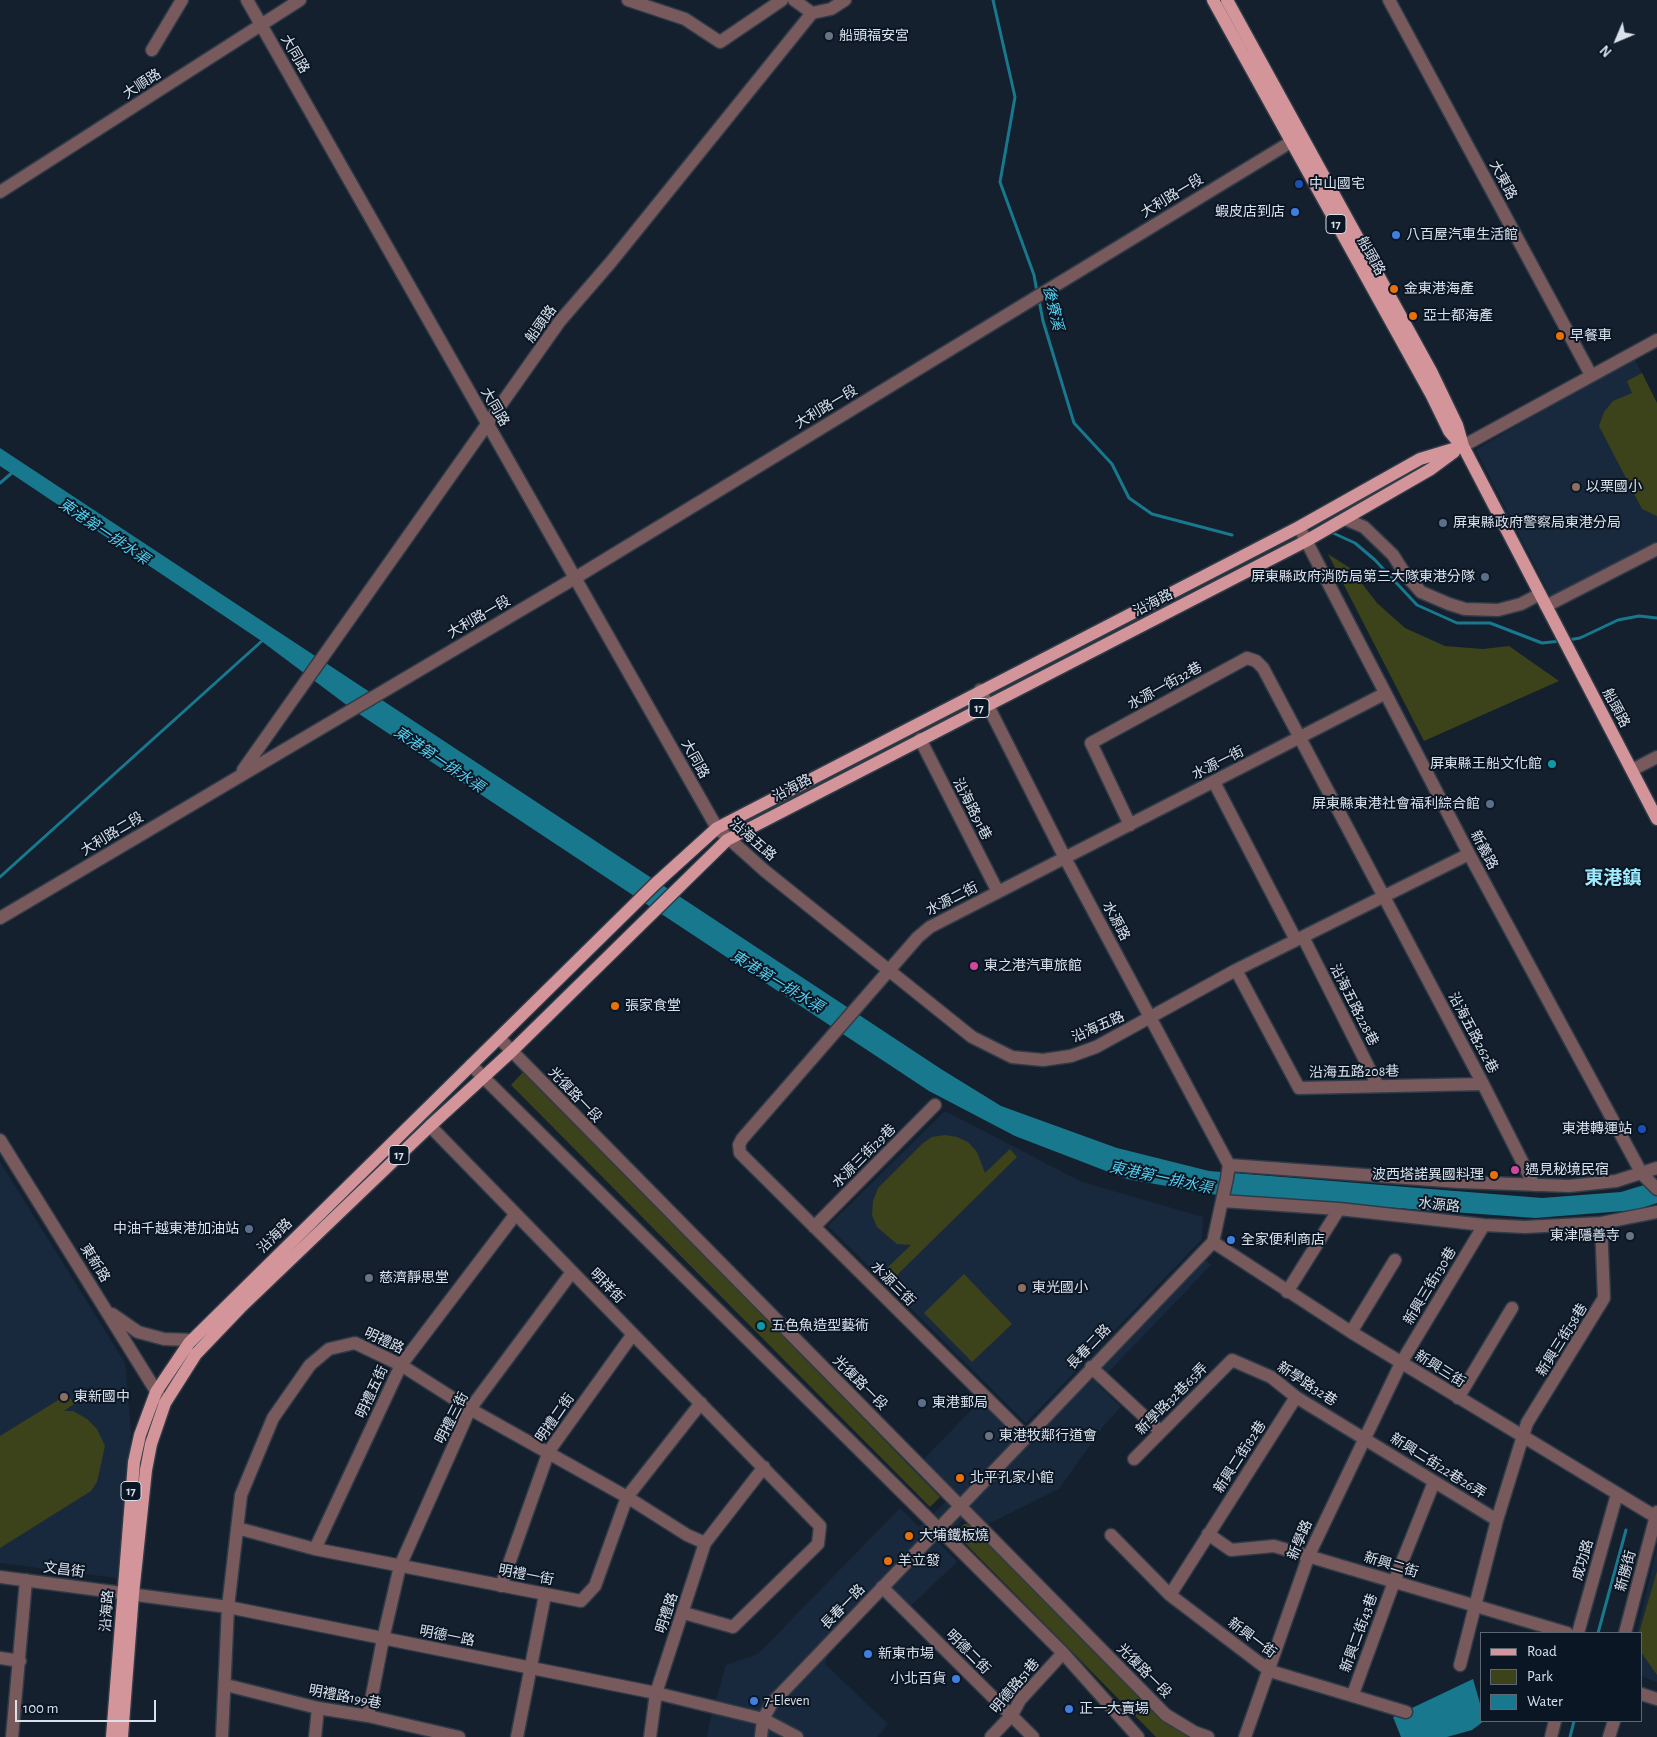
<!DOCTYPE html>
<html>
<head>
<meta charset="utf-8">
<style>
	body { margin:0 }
	#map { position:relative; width:1657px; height:1737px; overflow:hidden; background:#14202e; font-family:"Alegreya Sans",sans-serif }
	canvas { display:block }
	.legend { position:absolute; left:1480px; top:1632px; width:162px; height:90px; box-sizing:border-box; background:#0b1624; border:1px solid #5d6774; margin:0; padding:6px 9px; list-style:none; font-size:15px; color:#d9e1eb }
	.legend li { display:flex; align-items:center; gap:10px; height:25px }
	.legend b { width:25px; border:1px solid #5d6774 }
	.north { position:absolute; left:1592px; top:15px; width:50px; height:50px; -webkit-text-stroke:4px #0b1624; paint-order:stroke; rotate:225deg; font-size:14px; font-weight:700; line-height:20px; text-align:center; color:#d9e1eb }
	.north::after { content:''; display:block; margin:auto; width:18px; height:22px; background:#d9e1eb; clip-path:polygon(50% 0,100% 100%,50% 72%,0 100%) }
	.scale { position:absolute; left:15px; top:1700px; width:141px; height:22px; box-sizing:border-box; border:2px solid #d9e1eb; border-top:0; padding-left:6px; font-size:15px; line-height:18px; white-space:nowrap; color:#d9e1eb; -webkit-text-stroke:4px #0b1624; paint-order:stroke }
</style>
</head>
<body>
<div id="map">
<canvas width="1657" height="1737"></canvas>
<ul class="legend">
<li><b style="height:6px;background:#d3959a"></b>Road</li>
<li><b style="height:14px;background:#3c4219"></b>Park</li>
<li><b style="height:14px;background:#18788e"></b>Water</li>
</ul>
<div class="north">N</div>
<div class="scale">100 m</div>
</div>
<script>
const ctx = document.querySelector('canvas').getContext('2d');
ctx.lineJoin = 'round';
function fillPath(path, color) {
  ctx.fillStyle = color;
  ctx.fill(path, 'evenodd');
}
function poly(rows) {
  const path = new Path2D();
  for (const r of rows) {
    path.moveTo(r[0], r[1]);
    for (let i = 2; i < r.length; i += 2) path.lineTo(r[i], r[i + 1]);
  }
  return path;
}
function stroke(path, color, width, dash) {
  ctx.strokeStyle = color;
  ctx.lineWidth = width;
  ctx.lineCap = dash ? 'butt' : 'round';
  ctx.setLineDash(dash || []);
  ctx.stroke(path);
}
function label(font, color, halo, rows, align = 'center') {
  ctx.font = font + ' "Alegreya Sans","Noto Sans TC",sans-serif';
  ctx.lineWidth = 4;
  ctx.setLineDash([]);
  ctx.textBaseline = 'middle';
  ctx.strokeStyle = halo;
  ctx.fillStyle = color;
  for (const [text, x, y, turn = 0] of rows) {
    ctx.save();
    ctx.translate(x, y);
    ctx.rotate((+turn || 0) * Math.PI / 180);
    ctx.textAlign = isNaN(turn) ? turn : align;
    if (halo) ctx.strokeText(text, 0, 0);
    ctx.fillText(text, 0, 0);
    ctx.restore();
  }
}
const built = poly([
	[1633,356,1657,403,1657,541,1551,597,1476,450],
	[945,1111,1082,1182,1203,1217,1202,1239,1026,1423,828,1226],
	[0,1162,125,1363,131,1432,117,1578,0,1563],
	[1195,1250,1211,1265,1097,1384,1121,1407,1104,1425,1059,1489,986,1525,971,1511,940,1544,957,1562,903,1613,884,1595,829,1653,825,1664,888,1724,877,1737,707,1737,710,1721,726,1665,758,1654,900,1508,919,1527,953,1495,920,1463,990,1391,1026,1426],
	[1657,1548,1657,1682,1641,1676,1641,1633,1637,1633]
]);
const green = poly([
	[1642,373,1657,403,1657,516,1642,509,1599,426,1604,412,1613,401,1632,393,1627,381],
	[1328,554,1350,568,1377,603,1405,628,1445,646,1483,649,1509,646,1559,681,1424,741],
	[524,1071,940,1497,930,1507,511,1085],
	[945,1135,957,1137,968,1142,977,1152,985,1173,1010,1149,1017,1157,895,1277,887,1268,911,1245,897,1244,877,1227,872,1215,873,1201,878,1188,922,1144,932,1137],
	[964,1274,1012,1324,972,1362,924,1313],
	[68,1394,74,1404,64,1411,73,1411,87,1419,97,1429,105,1446,97,1482,91,1491,0,1548,0,1436],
	[964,1524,969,1524,1160,1718,1192,1737,1156,1737,1151,1732,957,1535,957,1531],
	[1657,1571,1657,1675,1641,1652,1641,1633,1639,1633]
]);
const water = poly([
	[0,448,941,1069,1001,1106,1117,1148,1209,1171,1542,1198,1621,1192,1657,1181,1657,1203,1636,1210,1535,1218,1217,1195,1127,1179,1015,1136,929,1091,356,712,260,640,0,466],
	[1473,1679,1481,1707,1481,1721,1484,1721,1472,1730,1447,1737,1401,1737,1393,1717]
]);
const stream = poly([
	[993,0,1015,97,1000,182,1034,275,1037,292],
	[1039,300,1043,321,1074,423,1112,464,1129,498,1152,514,1232,535],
	[0,483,13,472],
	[1333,533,1355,543,1375,560,1417,605,1457,623,1490,623,1542,643,1561,641],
	[1568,640,1580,638,1618,620,1639,616,1657,618],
	[0,877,263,640],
	[1598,1633,1626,1530],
	[1570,1737,1574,1721]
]);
const minor = poly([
	[247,0,717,828,765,871,972,1037,1012,1057,1043,1060,1071,1056,1096,1047,1236,970,1469,854],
	[628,0,685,19,720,42,782,0],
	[794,0,812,13,831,9,845,0],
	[1389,0,1591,375],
	[152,50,182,0],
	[0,192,300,0],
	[1463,446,1657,340],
	[1345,519,1364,527,1393,555,1405,574,1421,592,1449,604,1465,609,1498,610,1521,604,1540,594],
	[1299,527,1469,854,1642,1174,1657,1189],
	[1546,606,1657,549],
	[920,739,998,892],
	[243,770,560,321,611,262,812,13],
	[1632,770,1657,757],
	[1214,782,1296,940],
	[1130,825,1091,743,1247,658,1256,661,1263,668,1483,1084,1534,1185],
	[0,918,575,578,1299,137],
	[1303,937,1378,1086],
	[1236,970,1299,1088,1483,1084],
	[499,1038,1166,1715,1194,1732,1208,1737],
	[471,1065,949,1539,1063,1653,1138,1737],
	[430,1126,820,1526,818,1544,733,1627,684,1613],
	[0,1140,161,1399],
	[1229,1165,1460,1182,1569,1186,1616,1181,1657,1168],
	[1222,1201,1339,1209,1484,1225,1525,1227,1601,1223,1657,1212],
	[814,1227,935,1105],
	[1213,1242,1351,1332,1656,1517],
	[1287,1292,1339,1209],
	[112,1314,138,1332,164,1339,192,1340],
	[1351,1332,1395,1260],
	[1091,1367,1161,1432],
	[1458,1398,1512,1308],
	[1025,1436,740,1153,739,1145,742,1139,918,937,930,927,1384,694],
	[1134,1459,1232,1360,1271,1377,1296,1397,1497,1520],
	[237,1528,315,1549,581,1601,595,1586,627,1497,701,1403],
	[1208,1534,1231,1550,1274,1546,1567,1633],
	[1111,1535,1170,1595,1270,1671,1406,1712],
	[315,1549,401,1365,515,1215],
	[0,1577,228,1607,656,1693,763,1719,797,1737],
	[501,1586,549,1451,633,1334],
	[882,1587,1033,1737],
	[1170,1595,1296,1397],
	[1578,1633,1617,1494],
	[1625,1633,1657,1512],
	[0,1658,20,1661],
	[1460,1665,1497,1520,1527,1423,1604,1298,1601,1223],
	[226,1685,318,1708,368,1716,459,1737],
	[1353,1694,1394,1582,1434,1482],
	[1641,1694,1657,1699],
	[368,1716,383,1639,400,1566,470,1409,572,1272],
	[12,1737,26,1580],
	[222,1737,228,1607,241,1495,273,1418,310,1365,329,1349,355,1343,401,1365,470,1409,627,1497,687,1535,705,1543],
	[315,1737,318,1708],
	[517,1737,545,1595],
	[650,1737,656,1693,705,1543,764,1467],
	[761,1737,763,1719,772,1703,1213,1242,1227,1178,1229,1165,1065,858,980,690],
	[991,1737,1012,1715,1020,1700,1063,1653],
	[1245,1737,1309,1555,1401,1363,1484,1225],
	[1551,1737,1555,1721],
	[1609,1737,1614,1721]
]);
const major = poly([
	[1213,0,1431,394,1449,431,1461,445],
	[1227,0,1432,373,1457,425,1463,446,1657,819],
	[112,1737,134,1462,140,1435,156,1392,189,1343,654,885,717,828,1299,527,1420,459,1463,446],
	[122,1737,133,1594,146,1470,151,1444,165,1403,196,1354,240,1308,430,1126,512,1051,727,840,1306,541,1431,469,1454,452]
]);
const markers = [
	[829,36,5,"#6b7280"],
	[1299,184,5,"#1a4fb4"],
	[1295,212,5,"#3f7fe0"],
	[1396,235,5,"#3f7fe0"],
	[1394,289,5,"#e8710a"],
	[1413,316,5,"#e8710a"],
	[1560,336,5,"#e8710a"],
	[1576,487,5,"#8d6e63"],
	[1443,523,5,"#5c6f8a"],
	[1485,577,5,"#5c6f8a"],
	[1552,764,5,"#0f9aa8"],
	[1490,804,5,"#5c6f8a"],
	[974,966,5,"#d1479c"],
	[615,1006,5,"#e8710a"],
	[1642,1129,5,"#1a4fb4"],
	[1515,1170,5,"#d1479c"],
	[1494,1175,5,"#e8710a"],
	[249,1229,5,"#5c6f8a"],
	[1630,1236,5,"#6b7280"],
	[1231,1240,5,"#3f7fe0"],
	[369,1278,5,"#6b7280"],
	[1022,1288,5,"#8d6e63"],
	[761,1326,5,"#0f9aa8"],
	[64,1397,5,"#8d6e63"],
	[922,1403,5,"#5c6f8a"],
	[989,1436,5,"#6b7280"],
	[960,1478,5,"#e8710a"],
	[909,1536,5,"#e8710a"],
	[888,1561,5,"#e8710a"],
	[868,1654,5,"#3f7fe0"],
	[956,1679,5,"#3f7fe0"],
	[754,1701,5,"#3f7fe0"],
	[1069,1709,5,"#3f7fe0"]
];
const shields = [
	[1336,224,20],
	[979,708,20],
	[399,1155,20],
	[131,1491,20]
];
const shieldNames = [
	["17",1336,224],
	["17",979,708],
	["17",399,1155],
	["17",131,1491]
];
const poiNames = [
	["船頭福安宮",839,36],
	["中山國宅",1309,184],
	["蝦皮店到店",1285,212,"right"],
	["八百屋汽車生活館",1406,235],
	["金東港海產",1404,289],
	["亞士都海產",1423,316],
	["早餐車",1570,336],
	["以栗國小",1586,487],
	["屏東縣政府警察局東港分局",1453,523],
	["屏東縣政府消防局第三大隊東港分隊",1475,577,"right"],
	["屏東縣王船文化館",1542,764,"right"],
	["屏東縣東港社會福利綜合館",1480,804,"right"],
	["東之港汽車旅館",984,966],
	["張家食堂",625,1006],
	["東港轉運站",1632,1129,"right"],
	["遇見秘境民宿",1525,1170],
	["波西塔諾異國料理",1484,1175,"right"],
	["中油千越東港加油站",239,1229,"right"],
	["東津隱善寺",1620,1236,"right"],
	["全家便利商店",1241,1240],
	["慈濟靜思堂",379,1278],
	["東光國小",1032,1288],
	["五色魚造型藝術",771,1326],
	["東新國中",74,1397],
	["東港郵局",932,1403],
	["東港牧鄰行道會",999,1436],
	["北平孔家小館",970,1478],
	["大埔鐵板燒",919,1536],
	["羊立發",898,1561],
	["新東市場",878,1654],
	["小北百貨",946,1679,"right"],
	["7-Eleven",764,1701],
	["正一大賣場",1079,1709]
];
const streetNames = [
	["大同路",295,54,60],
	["大順路",142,84,-33],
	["大東路",1503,180,62],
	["大利路一段",1172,196,-31],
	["船頭路",1371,256,61],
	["船頭路",541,324,-54],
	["大同路",495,407,60],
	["大利路一段",826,407,-31],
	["沿海路",1153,603,-27],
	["大利路一段",479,617,-30],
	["水源一街32巷",1165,686,-29],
	["船頭路",1616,708,62],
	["大同路",695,759,61],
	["水源一街",1218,763,-27],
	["沿海路",792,788,-28],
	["沿海路91巷",972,809,63],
	["大利路二段",112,834,-31],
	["沿海五路",753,840,41],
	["新義路",1484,850,62],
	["水源二街",952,899,-27],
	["水源路",1116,921,62],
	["沿海五路228巷",1354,1005,63],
	["沿海五路",1098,1027,-24],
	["沿海五路262巷",1473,1033,62],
	["沿海五路208巷",1354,1072,-1],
	["光復路一段",575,1095,46],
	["水源三街29巷",864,1156,-45],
	["水源路",1439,1205,6],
	["沿海路",275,1236,-45],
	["東新路",95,1263,58],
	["水源三街",893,1284,45],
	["明祥街",607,1286,45],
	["新興三街130巷",1430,1286,-59],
	["新興三街58巷",1562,1340,-58],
	["明禮路",384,1341,25],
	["長春二路",1089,1347,-46],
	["新興三街",1440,1369,32],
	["光復路一段",860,1383,45],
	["新學路32巷",1307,1384,33],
	["明禮五街",372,1392,-65],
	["新學路32巷65弄",1172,1399,-45],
	["明禮三街",452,1418,-63],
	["明禮二街",555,1418,-55],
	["新興二街82巷",1240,1457,-57],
	["新興二街22巷26弄",1438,1466,32],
	["新學路",1300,1540,-67],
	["成功路",1583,1560,-74],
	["新興二街",1391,1565,17],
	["文昌街",64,1570,7],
	["新勝街",1626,1571,-75],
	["明禮一街",526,1575,11],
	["長春一路",843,1607,-46],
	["沿海路",107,1611,-86],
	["明禮路",667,1613,-72],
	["新興二街43巷",1359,1633,-70],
	["明德一路",447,1636,11],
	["新興一街",1252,1638,37],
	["明德二街",968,1652,45],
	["光復路一段",1144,1671,45],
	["明德路51巷",1015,1686,-50],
	["明禮路199巷",345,1697,11]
];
const waterNames = [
	["後寮溪",1053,308,77],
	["東港第一排水渠",104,532,34],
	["東港第一排水渠",439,760,34],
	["東港第一排水渠",777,982,31],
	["東港第一排水渠",1161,1178,12]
];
const districtNames = [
	["東港鎮",1613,878]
];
fillPath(built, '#19293d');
fillPath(green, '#3c4219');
fillPath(water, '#18788e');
stroke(stream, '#18788e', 3);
stroke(minor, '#303b48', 15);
stroke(major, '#303b48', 15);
stroke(minor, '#785a5c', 12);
stroke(major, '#d3959a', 12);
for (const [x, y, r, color] of markers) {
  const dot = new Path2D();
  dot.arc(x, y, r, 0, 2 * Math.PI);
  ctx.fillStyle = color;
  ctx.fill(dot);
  stroke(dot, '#0b1624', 2);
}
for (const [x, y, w] of shields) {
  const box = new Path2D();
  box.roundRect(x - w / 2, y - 9.5, w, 19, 4);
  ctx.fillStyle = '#0b1624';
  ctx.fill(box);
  stroke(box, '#d9e1eb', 1);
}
label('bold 12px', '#d9e1eb', null, shieldNames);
label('14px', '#d9e1eb', '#0b1624', poiNames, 'left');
label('14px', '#d9e1eb', '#0b1624', streetNames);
label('italic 15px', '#52d1f1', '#0b1624', waterNames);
label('bold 19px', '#9debfd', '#0b1624', districtNames);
</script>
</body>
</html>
